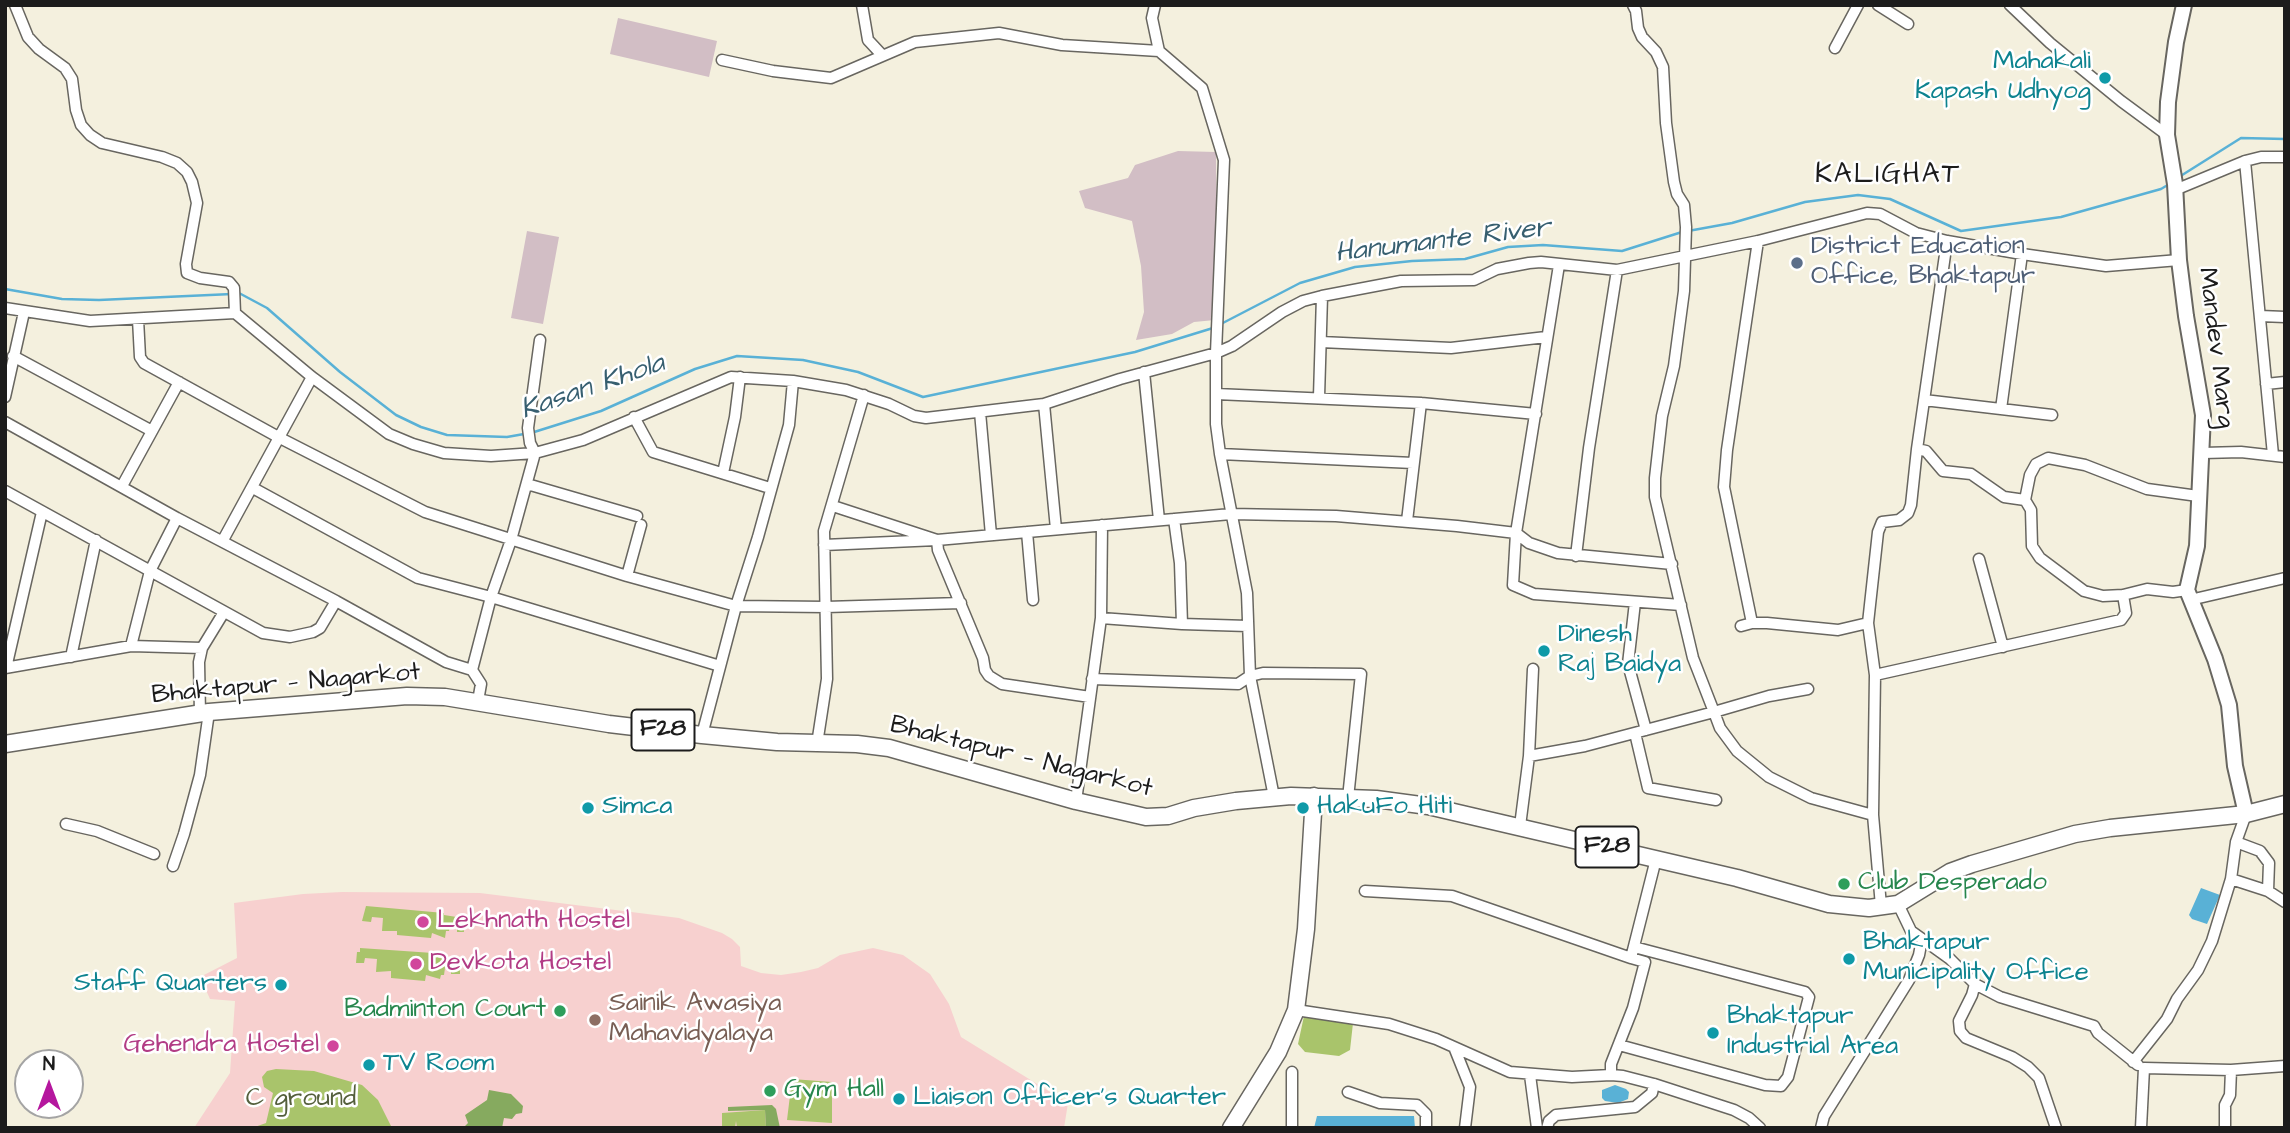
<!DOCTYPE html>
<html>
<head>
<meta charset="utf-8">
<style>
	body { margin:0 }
	#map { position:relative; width:2290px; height:1133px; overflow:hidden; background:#f4f0de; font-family:"Architects Daughter",sans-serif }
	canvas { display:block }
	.frame { position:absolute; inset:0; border:7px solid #1c1c1c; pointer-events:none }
	.north { position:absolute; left:14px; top:1049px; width:70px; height:70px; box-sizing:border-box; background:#fff; border:2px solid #a4a4a4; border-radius:50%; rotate:0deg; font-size:19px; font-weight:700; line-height:28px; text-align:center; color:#1c1c1c }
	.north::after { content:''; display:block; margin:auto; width:24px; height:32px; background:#b5179e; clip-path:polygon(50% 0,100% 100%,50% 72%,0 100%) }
</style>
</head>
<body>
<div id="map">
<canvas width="2290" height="1133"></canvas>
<div class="frame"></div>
<div class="north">N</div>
</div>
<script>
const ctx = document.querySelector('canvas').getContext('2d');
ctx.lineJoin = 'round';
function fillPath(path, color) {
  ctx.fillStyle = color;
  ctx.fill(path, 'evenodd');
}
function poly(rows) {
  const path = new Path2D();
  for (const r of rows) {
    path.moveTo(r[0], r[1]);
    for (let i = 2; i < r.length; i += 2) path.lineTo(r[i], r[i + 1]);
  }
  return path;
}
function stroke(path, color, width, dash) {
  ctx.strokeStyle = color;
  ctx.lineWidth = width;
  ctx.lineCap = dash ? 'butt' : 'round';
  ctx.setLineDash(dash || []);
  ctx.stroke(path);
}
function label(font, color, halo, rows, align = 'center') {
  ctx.font = font + ' "Architects Daughter",sans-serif';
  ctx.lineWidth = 5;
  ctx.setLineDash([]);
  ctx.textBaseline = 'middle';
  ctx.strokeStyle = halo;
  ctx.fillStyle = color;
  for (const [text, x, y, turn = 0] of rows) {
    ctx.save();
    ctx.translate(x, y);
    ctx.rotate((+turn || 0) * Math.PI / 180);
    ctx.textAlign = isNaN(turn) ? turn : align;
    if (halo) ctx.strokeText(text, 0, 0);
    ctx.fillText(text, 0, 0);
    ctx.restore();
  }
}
const built = poly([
	[342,892,480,893,679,918,722,933,732,939,740,947,741,966,761,973,781,975,801,972,818,968,840,955,873,948,903,955,930,974,949,1004,961,1037,1068,1103,1064,1128,194,1128,230,1073,235,1001,210,999,200,977,237,958,234,903,303,894]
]);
const industrial = poly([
	[618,18,717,41,709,77,610,54],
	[1178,151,1216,152,1217,280,1215,320,1194,322,1172,334,1136,340,1144,312,1141,266,1132,221,1085,208,1079,191,1128,178,1135,165],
	[527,231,559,237,543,324,511,318]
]);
const green = poly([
	[366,906,444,913,444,915,463,918,464,932,457,932,457,927,450,926,449,931,446,931,445,938,432,933,431,938,397,935,397,931,382,931,383,918,372,917,371,922,362,921],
	[360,948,433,953,439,958,455,959,455,965,460,965,460,974,451,974,451,969,445,968,444,975,441,975,440,979,426,975,425,981,391,978,391,971,376,972,377,959,365,958,364,963,356,963,357,952,360,952],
	[1304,1016,1353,1023,1350,1050,1339,1056,1305,1052,1298,1044],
	[276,1069,314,1071,362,1085,378,1100,392,1128,252,1128,266,1123,273,1093,264,1087,262,1077,267,1071],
	[792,1079,832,1082,832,1123,787,1120],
	[765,1110,766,1128,737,1128,736,1121,735,1128,722,1128,722,1113]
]);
const forest = poly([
	[489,1090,511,1094,523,1106,522,1113,516,1114,512,1119,504,1118,502,1128,463,1128,468,1123,465,1115,487,1100],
	[772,1105,776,1109,780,1128,766,1128,765,1110,728,1111,728,1107]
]);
const water = poly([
	[2201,888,2220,895,2207,924,2192,919,2189,915],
	[1615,1085,1626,1089,1629,1092,1628,1099,1618,1103,1605,1101,1602,1098,1602,1090],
	[1317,1116,1414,1116,1415,1128,1314,1128]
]);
const stream = poly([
	[2179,177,2241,138,2285,139],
	[1688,231,1732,223,1805,202,1858,195,1890,199,1961,231,2061,217,2161,189,2171,183],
	[5,289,62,299,99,300,232,294],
	[239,293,267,308,340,372,396,415,421,427,447,435,507,437,524,434],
	[1219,325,1300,283,1355,267,1412,261,1465,259,1508,247,1543,245,1622,251,1682,232],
	[531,433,601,411,695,369,737,356,803,360,858,372,923,397,1135,352,1213,328]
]);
const street = poly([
	[15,5,28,37,39,49,65,68,72,79,76,110,81,125,90,135,102,143,162,157,177,163,187,172,192,182,197,203,186,264,187,273,200,278,229,282,234,288,235,313],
	[862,5,868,40,882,55],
	[1155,5,1152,18,1159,51],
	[1878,5,1908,24],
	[2010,5,2050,43,2121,101,2167,135],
	[1835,48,1858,5],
	[722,60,773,71,831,78,915,42,999,33,1062,45,1159,51,1202,88,1224,160,1216,353,1216,424,1220,454,1247,593,1250,676,1274,797],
	[2245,161,2273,455],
	[2175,190,2245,161,2261,157,2285,157],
	[1559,265,1516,533,1513,585,1534,594,1681,605],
	[5,308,90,321,235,313,312,377,389,434,413,444,444,453,491,456,535,453,583,440,731,377,793,381,846,390,889,404,914,416,926,418,1044,404,1120,379,1216,353,1232,346,1282,312,1303,301,1322,296,1401,281,1474,280,1497,269,1529,263,1541,262,1617,270,1758,241,1867,213,1880,214,1916,233,1947,241,2022,254,2106,266,2179,260],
	[2260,316,2285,317],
	[138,319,140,357,144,363,280,438,425,512,627,576,736,606,826,607,961,603],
	[1321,342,1451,348,1546,337],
	[13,356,152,431],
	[1144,372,1159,520],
	[2266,384,2285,382],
	[1216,394,1421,403,1536,414],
	[5,397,24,312],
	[1319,397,1322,296],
	[1924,400,2052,415],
	[1044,404,1056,529],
	[2001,409,2022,254],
	[980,412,991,535],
	[634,417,653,452,770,488],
	[5,422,177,518,336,601,446,662,472,670],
	[1917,449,1947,241],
	[2203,453,2241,452,2285,457],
	[1220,454,1413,463],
	[723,473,735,417,740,377],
	[527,484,637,516],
	[122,486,179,382],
	[253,488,418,578,491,597,720,666],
	[5,491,263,633,290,637,313,632,320,628,336,601],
	[2025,500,2030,475,2036,464,2048,458,2085,465,2147,489,2198,496],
	[833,506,937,540,938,550,983,658,985,670,989,676,1002,684,1090,697],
	[1174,519,1180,563,1182,624],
	[1407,521,1421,403],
	[1027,532,1033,600],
	[223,540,312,377],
	[824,545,937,540,1231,514,1336,516,1457,526,1516,533,1529,543,1558,553,1672,564],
	[1576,556,1589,448,1617,270],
	[1979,559,2003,647],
	[627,576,641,525],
	[2190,600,2285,578],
	[1635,602,1628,664,1646,730],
	[1101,618,1182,624,1248,626],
	[1752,623,1724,487,1727,450,1758,241],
	[1741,626,1752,623,1767,623,1838,630,1868,623],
	[131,646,150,571,177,518],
	[71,657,96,540],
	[5,668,131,646,202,648],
	[6,668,42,512],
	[1875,675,2121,620,2126,613,2123,595],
	[1092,679,1238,684,1250,676,1263,673,1361,674,1348,798],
	[1808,689,1769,696,1714,712,1720,728,1737,751,1769,777,1811,798,1873,815,1881,906],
	[478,701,481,684,472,670,491,597,511,540,535,453,530,443,528,428,540,340],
	[200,714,199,662,202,648,224,612],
	[1635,733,1648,788,1716,800],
	[702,735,736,606,758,537,789,425,793,381],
	[817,744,827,679,824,531,864,395],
	[1529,756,1585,746,1714,712,1693,658,1655,497,1655,478,1662,416,1674,366,1684,291,1686,227,1684,205,1677,194,1674,182,1666,123,1663,67,1656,52,1642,37,1638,28,1636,11,1633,5],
	[1076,801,1101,618,1102,525],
	[2246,814,2236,842,2260,851,2269,863,2268,891,2285,902],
	[1873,815,1875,675,1868,623,1878,532,1882,522,1899,520,1908,513,1911,505,1917,449,1926,451,1943,471,1971,474,2004,497,2025,500,2031,510,2032,546,2040,558,2084,591,2103,596,2123,595,2147,589,2173,592,2187,590],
	[66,824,97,831,154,854],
	[1520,826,1529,756,1533,669],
	[173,866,184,834,200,775,209,712],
	[2231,879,2268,891],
	[1365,891,1452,896,1631,958],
	[1898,904,1911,931,1950,959,1975,984,1972,995,1959,1021,1960,1031,1966,1038,2012,1057,2028,1067,2039,1078,2056,1128],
	[1975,984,2000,997,2094,1026,2098,1033,2138,1065],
	[1296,1010,1389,1024,1436,1039,1510,1072,1572,1077,1611,1075,1611,1064,1633,1008,1645,962,1631,958,1656,859],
	[1619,1045,1765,1085,1781,1086,1788,1077,1809,997,1805,992,1634,947],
	[1454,1047,1470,1087,1465,1128],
	[2133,1062,2167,1019,2177,999,2198,970,2212,941,2231,879,2236,842],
	[1292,1072,1292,1128],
	[1530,1075,1537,1128],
	[1611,1075,1623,1076,1654,1084,1734,1110,1749,1118,1760,1128],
	[1348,1092,1380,1103,1417,1105,1426,1114,1426,1128],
	[1547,1128,1549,1121,1556,1115,1635,1107,1652,1093,1654,1084],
	[1821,1128,1824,1116,1909,980,1919,955,1922,939],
	[2141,1128,2144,1068,2231,1070,2285,1066],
	[2225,1128,2225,1105,2230,1095,2231,1070]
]);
const secondary = poly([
	[2184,5,2176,42,2168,102,2167,135,2175,184,2179,260,2186,316,2203,415,2197,546,2187,590,2215,659,2229,705,2235,766,2246,814]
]);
const primary = poly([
	[5,744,209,712,407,696,445,697,609,724,702,735,777,742,857,744,889,748,1076,801,1146,817,1168,816,1194,808,1236,801,1291,796,1376,799,1428,806,1737,878,1829,904,1869,908,1898,904,1950,872,1972,864,2075,834,2110,828,2246,814,2285,804],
	[1231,1128,1278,1052,1296,1010,1306,929,1314,796]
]);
const markers = [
	[2105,78,7,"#0f9aa8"],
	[1797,263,7,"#5c6f8a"],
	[1544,651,7,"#0f9aa8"],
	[588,808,7,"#0f9aa8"],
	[1303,808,7,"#0f9aa8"],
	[1844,884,7,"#2e9e5b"],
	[423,922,7,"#d1479c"],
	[1849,959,7,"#0f9aa8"],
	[416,964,7,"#d1479c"],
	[281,985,7,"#0f9aa8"],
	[560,1011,7,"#2e9e5b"],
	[595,1020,7,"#8d6e63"],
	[1713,1033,7,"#0f9aa8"],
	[333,1046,7,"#d1479c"],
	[369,1065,7,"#0f9aa8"],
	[770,1091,7,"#2e9e5b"],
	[899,1099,7,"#0f9aa8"]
];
const shields = [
	[663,730,63],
	[1607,847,63]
];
const shieldNames = [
	["F28",663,730],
	["F28",1607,847]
];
const cultureNames = [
	["Mahakali",2091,63,"right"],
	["Kapash Udhyog",2091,93,"right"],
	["Dinesh",1558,636],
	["Raj Baidya",1558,666],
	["Simca",602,808],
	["HakuFo Hiti",1317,808],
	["Bhaktapur",1863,944],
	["Municipality Office",1863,974],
	["Staff Quarters",267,985,"right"],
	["Bhaktapur",1727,1018],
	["Industrial Area",1727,1048],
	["TV Room",383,1065],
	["Liaison Officer's Quarter",913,1099]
];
const serviceNames = [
	["District Education",1811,248],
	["Office, Bhaktapur",1811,278]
];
const streetNames = [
	["Mandev Marg",2215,348,83],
	["Bhaktapur — Nagarkot",286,685,-5],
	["Bhaktapur — Nagarkot",1021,758,14]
];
const leisureNames = [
	["Club Desperado",1858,884],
	["Badminton Court",546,1011,"right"],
	["Gym Hall",784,1091]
];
const hotelNames = [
	["Lekhnath Hostel",437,922],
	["Devkota Hostel",430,964],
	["Gehendra Hostel",319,1046,"right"]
];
const educationNames = [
	["Sainik Awasiya",609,1005],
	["Mahavidyalaya",609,1035]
];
const parkNames = [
	["C ground",301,1100]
];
const neighbourhoodNames = [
	["KALIGHAT",1888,176]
];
const waterNames = [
	["Hanumante River",1443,242,-7],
	["Kasan Khola",593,388,-19]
];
fillPath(built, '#f7d0cf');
fillPath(industrial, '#d2bec5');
fillPath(green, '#a9c46b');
fillPath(forest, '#86aa5f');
fillPath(water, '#59b1d6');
stroke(stream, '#59b1d6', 2.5);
stroke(street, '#686660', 13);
stroke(secondary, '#686660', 18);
stroke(primary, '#686660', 19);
stroke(street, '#fff', 10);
stroke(secondary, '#fff', 14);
stroke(primary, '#fff', 16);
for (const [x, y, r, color] of markers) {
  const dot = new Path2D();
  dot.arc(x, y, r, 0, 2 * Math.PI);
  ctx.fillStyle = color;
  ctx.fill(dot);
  stroke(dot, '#fff', 2.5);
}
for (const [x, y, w] of shields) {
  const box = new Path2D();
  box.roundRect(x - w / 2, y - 20.5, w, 41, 5);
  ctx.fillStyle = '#fff';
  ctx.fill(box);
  stroke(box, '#1c1c1c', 2);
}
label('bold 24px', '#1c1c1c', null, shieldNames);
label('26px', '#0d838f', '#fff', cultureNames, 'left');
label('26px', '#4e5e75', '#fff', serviceNames, 'left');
label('26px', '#1c1c1c', '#fff', streetNames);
label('26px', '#27864d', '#fff', leisureNames, 'left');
label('26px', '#b23c85', '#fff', hotelNames, 'left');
label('26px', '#785e54', '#fff', educationNames, 'left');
label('26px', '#545f3c', '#fff', parkNames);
ctx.letterSpacing = '2px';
label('28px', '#1c1c1c', '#fff', neighbourhoodNames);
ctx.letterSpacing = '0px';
label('italic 28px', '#375f70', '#fff', waterNames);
</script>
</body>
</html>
